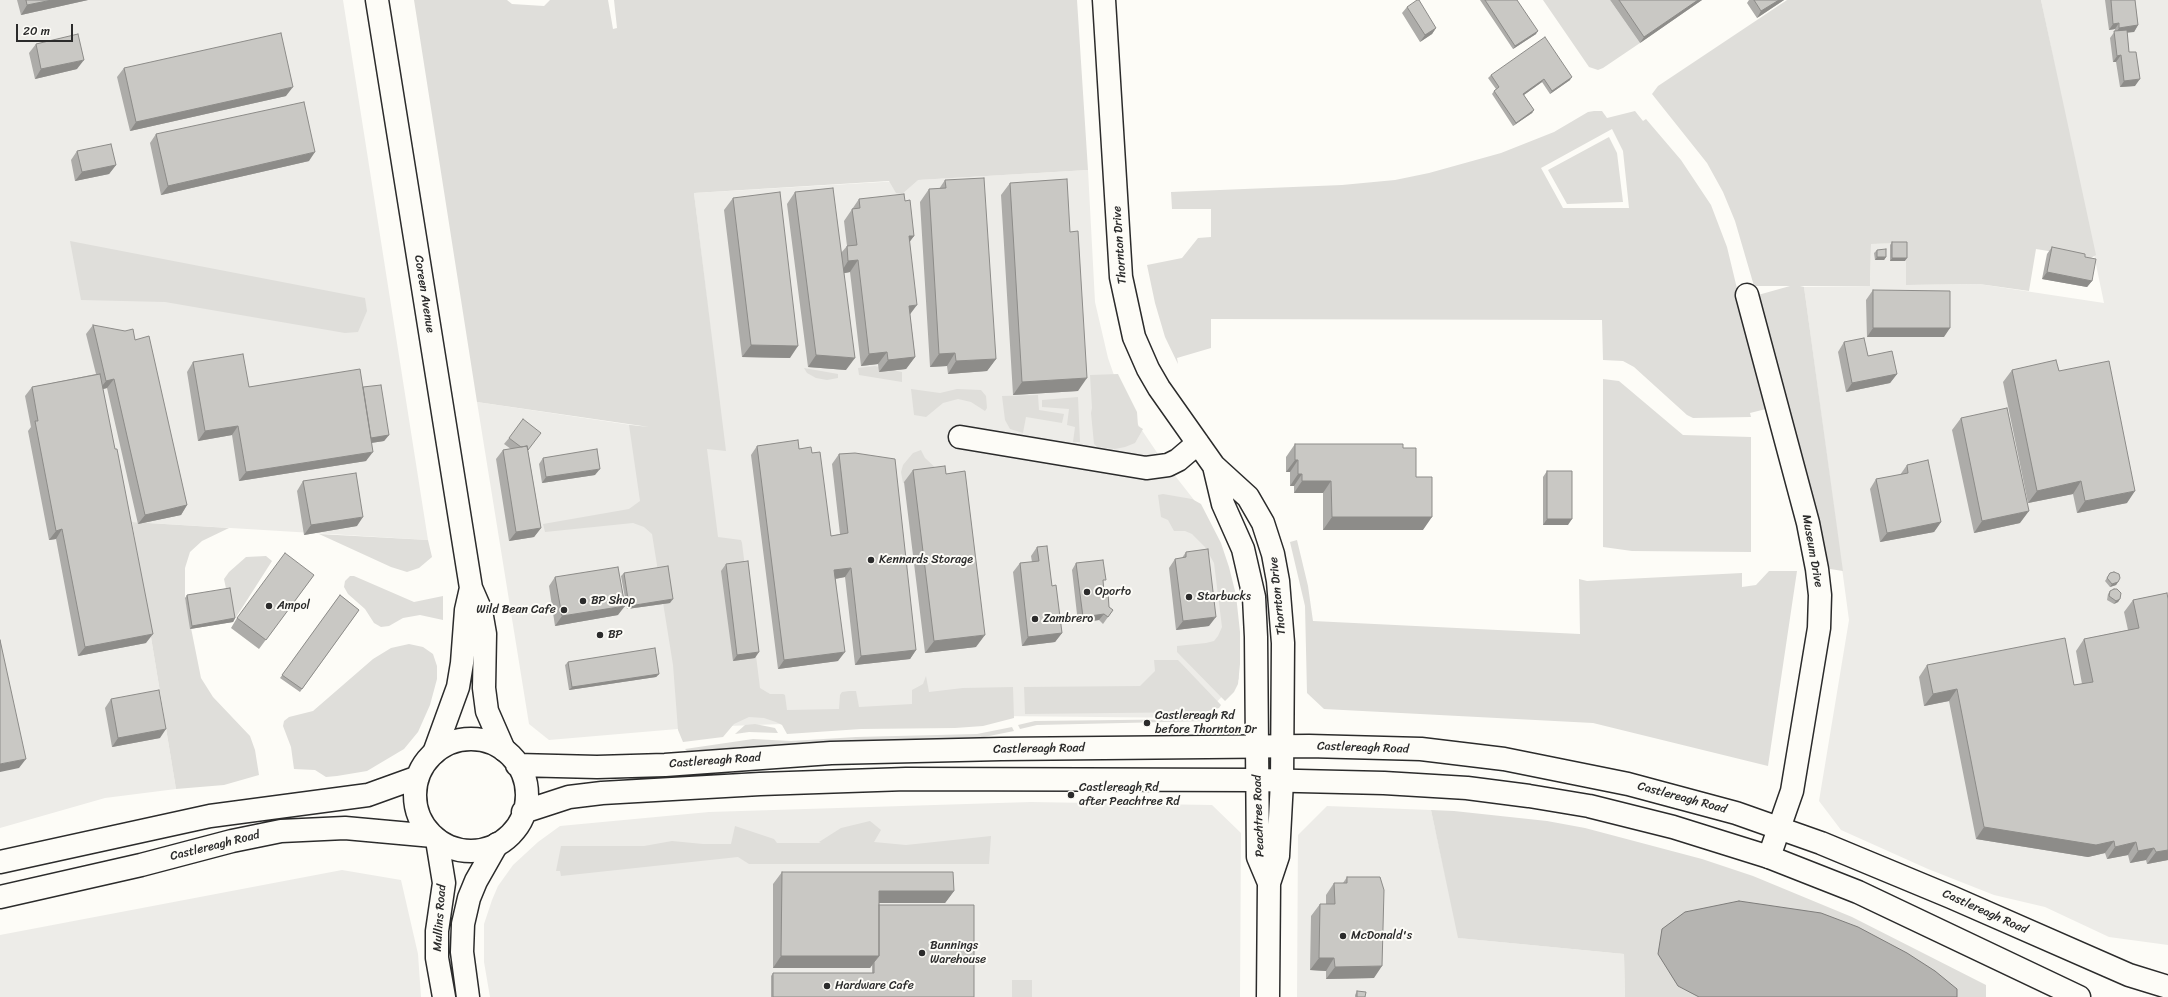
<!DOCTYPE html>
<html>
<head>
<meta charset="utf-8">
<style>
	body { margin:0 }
	#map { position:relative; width:2168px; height:997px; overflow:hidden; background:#fdfcf7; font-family:Sriracha,sans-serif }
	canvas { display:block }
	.scale { position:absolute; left:16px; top:24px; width:57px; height:18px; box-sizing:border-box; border:2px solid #2b2b2b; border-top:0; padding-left:5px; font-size:12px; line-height:14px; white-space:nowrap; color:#2b2b2b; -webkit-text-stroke:3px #fdfcf7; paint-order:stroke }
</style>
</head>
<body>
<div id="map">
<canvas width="2168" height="997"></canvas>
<div class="scale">20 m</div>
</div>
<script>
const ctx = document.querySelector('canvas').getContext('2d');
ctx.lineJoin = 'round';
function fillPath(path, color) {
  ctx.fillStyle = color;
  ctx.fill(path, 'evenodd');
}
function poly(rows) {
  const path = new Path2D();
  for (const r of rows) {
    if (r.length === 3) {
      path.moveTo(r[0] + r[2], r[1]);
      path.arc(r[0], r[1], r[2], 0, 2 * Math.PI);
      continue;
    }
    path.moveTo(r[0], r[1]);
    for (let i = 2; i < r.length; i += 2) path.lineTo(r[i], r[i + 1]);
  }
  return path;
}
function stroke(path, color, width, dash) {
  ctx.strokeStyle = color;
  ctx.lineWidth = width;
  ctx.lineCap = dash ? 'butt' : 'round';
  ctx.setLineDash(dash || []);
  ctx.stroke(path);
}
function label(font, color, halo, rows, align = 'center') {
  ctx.font = font + ' Sriracha,sans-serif';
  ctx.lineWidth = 4;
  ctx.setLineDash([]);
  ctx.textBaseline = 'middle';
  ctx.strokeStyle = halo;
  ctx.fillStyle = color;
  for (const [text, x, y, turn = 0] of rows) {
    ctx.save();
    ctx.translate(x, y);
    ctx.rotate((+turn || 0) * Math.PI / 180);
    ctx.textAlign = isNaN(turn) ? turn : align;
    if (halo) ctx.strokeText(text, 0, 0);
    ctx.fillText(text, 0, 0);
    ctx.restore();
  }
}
const built = poly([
	[0,0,343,0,428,540,132,522,176,789,105,798,0,828],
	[2041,0,2168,0,2168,945,2109,937,2045,907,1994,895,1928,869,1841,830,1819,801,1849,620,1804,287,1870,286,1871,244,1906,243,1907,285,1979,284,2104,303],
	[1088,170,1095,302,1108,358,1115,378,1135,420,1158,454,1198,505,1235,597,1239,628,1239,679,1208,711,1199,711,1200,718,998,716,701,727,549,740,529,724,477,402,665,430,724,443,694,193],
	[1031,802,1212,805,1241,833,1240,997,490,997,484,962,484,924,492,900,498,886,513,865,538,842,560,826,709,812],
	[1327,806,1431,810,1459,938,1624,954,1625,997,1297,997,1298,835],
	[342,870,401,880,418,954,421,997,0,997,0,935]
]);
const green = poly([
	[414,0,507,0,512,4,544,6,550,0,608,0,613,29,617,28,614,0,1077,0,1088,170,918,180,902,194,896,193,889,181,694,193,726,451,707,449,718,537,741,540,742,543,760,688,770,694,783,694,785,695,787,710,839,709,840,695,842,692,849,691,856,691,859,707,912,704,912,690,923,684,926,676,929,692,963,688,1013,687,1014,718,983,726,955,728,861,729,787,734,782,725,776,722,764,718,749,717,734,724,723,737,683,742,678,730,673,665,652,534,644,527,633,523,545,532,543,524,629,509,640,501,629,425,649,427,477,402],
	[1543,0,1610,0,1640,43,1603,68,1598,70,1589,67],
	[1787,0,2041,0,2096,255,2091,258,2036,249,2029,291,1979,284,1906,285,1906,243,1871,244,1870,286,1800,286,1804,287,1843,571,1830,569,1758,295,1790,286,1754,286,1735,221,1723,192,1707,163,1652,94,1658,86],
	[1594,111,1602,111,1607,118,1635,111,1643,121,1646,119,1681,160,1711,205,1727,247,1766,409,1750,413,1751,417,1693,418,1687,415,1634,367,1623,361,1603,360,1602,320,1211,319,1211,348,1177,358,1178,364,1165,337,1155,303,1147,265,1182,258,1198,238,1211,237,1211,209,1172,209,1171,192,1342,185,1395,180,1429,173,1501,153,1554,132,1588,112],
	[1612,129,1623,151,1629,208,1563,208,1541,168],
	[1609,137,1617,153,1623,202,1567,204,1548,170],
	[70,241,365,298,367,311,358,332,345,333,165,302,81,300],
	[875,366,902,372,902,382,859,375,858,368],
	[804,368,838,374,838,378,827,380,816,378,807,373],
	[1118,374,1137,412,1138,426,1143,429,1135,443,1125,447,1115,449,1097,447,1094,444,1091,413,1092,408,1090,375],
	[1603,379,1619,381,1683,435,1751,437,1751,552,1632,551,1603,547],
	[911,389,940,393,957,389,981,390,986,396,987,408,985,411,971,402,958,399,943,403,926,417,914,415],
	[1038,395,1039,410,1064,414,1062,423,1026,417,1023,433,1010,429,1005,420,1002,396],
	[1078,397,1080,442,1073,442,1075,427,1067,425,1069,409,1042,407,1042,400],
	[921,450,925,458,940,472,933,479,903,483,901,472,903,465,913,453],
	[1163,494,1192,499,1201,504,1221,543,1229,567,1236,595,1240,632,1240,664,1238,684,1234,692,1225,701,1177,652,1177,646,1206,643,1214,641,1218,636,1222,627,1214,563,1205,547,1192,534,1185,531,1174,531,1168,520,1161,517,1158,495],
	[132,522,229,528,202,541,190,552,185,568,185,598,201,678,213,697,250,736,255,750,259,775,224,785,176,789],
	[319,534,428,540,432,557,419,568,407,572,391,567],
	[1297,540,1308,586,1313,621,1580,634,1579,579,1587,581,1742,573,1742,587,1756,585,1769,571,1797,571,1768,766,1593,723,1324,709,1307,693,1305,606,1290,542],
	[266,556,272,561,233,622,224,579,229,572,246,557],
	[350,576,354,576,414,602,443,596,443,620,420,615,403,618,389,626,381,627,374,623,365,609,348,594,344,587,345,581],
	[409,644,423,647,433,654,437,666,437,679,430,705,418,732,404,749,367,771,337,776,326,777,315,770,294,769,291,747,283,726,284,721,289,717,313,711,373,659,391,648],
	[1154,660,1178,660,1221,705,1219,708,1204,712,1025,714,1024,687,1140,686,1155,671],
	[1217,716,1219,718,1209,721,1037,725,1020,729,1018,725,1035,721,1202,719],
	[755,724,775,728,778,733,749,732,735,734,745,725],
	[1012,727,1014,731,979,738,857,742,687,751,685,749,753,739,791,741,856,737,977,734],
	[1431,810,1454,811,1547,821,1585,828,1702,859,1753,876,1852,917,1986,985,1986,997,1625,997,1624,954,1458,938],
	[870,821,881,830,874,842,906,845,991,836,989,864,749,864,738,857,561,876,560,871,556,871,561,846,644,846,672,841,703,844,731,844,735,826,774,839,777,843,821,843,819,842,841,828],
	[1012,980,1032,980,1032,997,1012,997]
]);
const water = poly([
	[1739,901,1821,913,1858,927,1907,953,1935,971,1957,989,1957,997,1699,997,1678,986,1658,954,1662,929,1685,912,1739,901]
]);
const street = poly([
	[1104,0,1121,277,1134,337,1148,369,1159,388,1214,466,1248,497,1263,523,1273,554,1278,581,1283,643,1282,781,1278,856,1269,883,1268,997],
	[1747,295,1808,523,1817,569,1820,595,1819,628,1792,791,1769,857],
	[960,437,1146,468,1168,465,1178,460,1198,443],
	[1214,466,1223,504,1243,549,1254,597,1256,637,1258,857,1269,883],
	[437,840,444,883,437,931,437,958,444,997],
	[468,997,462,952,463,924,469,898,476,881,497,844]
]);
const secondary = poly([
	[377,0,471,588,481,611,485,634,484,688,487,711,504,750],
	[434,753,458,687,462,663,466,610,471,588]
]);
const primary = poly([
	[471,795,56],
	[517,765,597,767,665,765,831,753,1001,749,1309,746,1421,749,1504,759,1628,784,1736,813,1821,843,1951,897,2129,975,2168,987],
	[523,812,569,797,602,793,760,784,906,779,1257,780,1384,783,1467,788,1529,796,1589,806,1673,827,1769,857,1858,892,2079,997],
	[0,862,210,816,368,795,418,777],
	[0,897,141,865,232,841,281,831,345,828,433,836]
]);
const wall = poly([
	[17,0,88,0,21,15],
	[1480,0,1517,0,1536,34,1513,49],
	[1610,0,1702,0,1640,43],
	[1749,0,1784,0,1757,18,1747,3],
	[2105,0,2135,0,2138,25,2134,32,2127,32,2129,52,2135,86,2120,87,2116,62,2113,62,2110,38,2115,31,2115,29,2109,30],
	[1407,7,1436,28,1432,34,1420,42,1402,13],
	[36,44,77,69,35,79,29,53],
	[124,68,286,96,130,131,117,77],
	[1491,75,1570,80,1550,94,1542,82,1524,95,1534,110,1532,113,1513,126,1492,94,1494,91,1496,89,1488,78],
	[156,134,309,161,161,195,150,143],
	[77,151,116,165,109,174,75,181,71,160],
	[945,180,996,359,987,371,948,374,947,366,930,367,920,202,929,189,939,189],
	[1010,183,1078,391,1013,395,1001,195],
	[795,192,841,253,847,246,844,221,859,199,905,201,914,236,909,242,910,314,915,357,906,369,879,372,878,364,861,366,850,272,844,273,846,370,808,367,787,204],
	[733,198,790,358,742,357,724,210],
	[1892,242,1905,261,1890,261,1890,245],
	[2052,247,2085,257,2092,281,2087,287,2042,279,2047,254],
	[1877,250,1886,257,1884,260,1875,260,1874,253],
	[1873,290,1944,337,1867,337,1866,300],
	[93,325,135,340,187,505,181,515,138,524,107,388,103,389,146,643,78,656,56,539,49,540,28,431,31,427,25,396,32,387,96,374,86,334],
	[1844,342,1897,374,1890,383,1846,392,1838,352],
	[193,362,249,387,363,387,389,435,384,441,371,443,366,461,239,481,232,435,198,441,187,372],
	[2012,370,2059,371,2127,503,2077,513,2073,494,2028,503,2003,382],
	[1961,418,2020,523,1974,533,1952,430],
	[509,438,528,451,541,528,534,537,509,541,496,459,503,450,511,449,504,444],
	[1295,444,1403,448,1416,477,1423,530,1323,530,1323,493,1294,493,1294,486,1290,486,1290,472,1286,472,1286,457],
	[757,446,799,449,812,453,831,536,840,534,832,464,839,454,916,650,910,659,855,665,845,577,836,579,838,661,778,669,751,455],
	[543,458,595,475,542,483,539,464],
	[1907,465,1941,522,1934,532,1880,542,1870,489,1876,479,1900,475],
	[913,470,946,474,976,647,925,653,904,482],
	[1547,471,1568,525,1543,525,1543,477],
	[303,481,357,526,304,535,297,491],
	[1037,547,1052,586,1062,633,1055,642,1022,646,1013,572,1020,563,1032,562,1031,556],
	[1186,552,1209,626,1176,630,1169,568,1175,559,1182,558],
	[1076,563,1103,583,1104,593,1109,607,1113,610,1103,624,1099,620,1078,623,1072,570],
	[726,564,755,658,733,661,721,571],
	[624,573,670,603,627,609,621,576],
	[2110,573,2118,582,2116,585,2110,587,2105,581],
	[314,575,259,649,231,628,237,618],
	[555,577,618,615,555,626,549,586],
	[2110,591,2120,599,2118,602,2114,604,2107,600,2108,594],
	[2167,593,2168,860,2147,864,2146,860,2130,863,2128,855,2107,859,2105,853,2088,857,1976,839,1949,701,1924,706,1919,677,1927,665,2074,685,2082,684,2076,651,2084,639,2128,630,2124,612,2133,600],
	[187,595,235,618,233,622,190,629,185,598],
	[340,595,359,610,300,692,280,678],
	[568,662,659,674,656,677,569,690,565,665],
	[111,699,160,738,112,747,105,708],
	[782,872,954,891,945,903,879,903,879,905,974,997,771,997,771,976,773,973,872,973,872,965,870,968,773,968,773,884],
	[1347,877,1374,978,1326,979,1326,971,1310,970,1311,916,1320,904,1326,904,1326,895,1334,883,1343,883],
	[1357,991,1365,997,1355,997,1355,995]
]);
const shadedWall = poly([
	[52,0,88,0,21,15,27,5],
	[1698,0,1702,0,1640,43,1644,37],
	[1779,0,1784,0,1757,18,1761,11],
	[2119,23,2115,29,2109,30,2113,24],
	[2138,25,2134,32,2115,34,2119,28],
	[1436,28,1432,34,1420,42,1425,35],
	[1538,31,1536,34,1513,49,1515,46],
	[2121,55,2116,62,2113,62,2117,56],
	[84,60,77,69,35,79,41,69],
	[1572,77,1570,80,1550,94,1552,91],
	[1544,79,1542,82,1521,97,1523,94],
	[2140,79,2135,86,2120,87,2124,81],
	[293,87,286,96,130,131,136,122],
	[1534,110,1532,113,1513,126,1516,123],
	[315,152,309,161,161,195,168,186],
	[116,165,109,174,75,181,82,172],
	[909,236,914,236,905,248],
	[1877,257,1886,257,1884,260,1875,260],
	[1892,258,1907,258,1905,261,1890,261],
	[858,260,850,272,840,274,848,261],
	[2047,272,2092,281,2087,287,2042,279],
	[917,305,908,317,909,306],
	[1873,328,1950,328,1944,337,1867,337],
	[751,345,798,346,790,358,742,357],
	[887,352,878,364,861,366,869,354],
	[955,353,947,366,930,367,939,354],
	[816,355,855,358,846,370,808,367],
	[915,357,906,369,879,372,888,360],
	[996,359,987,371,948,374,956,361],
	[1897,374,1890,383,1846,392,1852,383],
	[1087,378,1078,391,1013,395,1022,382],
	[114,379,107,388,99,390,106,381],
	[238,426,232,435,198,441,205,431],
	[389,435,384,441,364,444,368,438],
	[373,452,366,461,239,481,246,472],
	[1295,460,1298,460,1290,472,1286,472],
	[600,469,595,475,542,483,546,477],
	[1298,474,1302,474,1294,486,1290,486],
	[1302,481,1331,481,1323,493,1294,493],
	[2081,481,2073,494,2028,503,2037,491],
	[2135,491,2127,503,2077,513,2085,501],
	[187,505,181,515,138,524,145,515],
	[2029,511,2020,523,1974,533,1982,521],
	[363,517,357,526,304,535,311,525],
	[1332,517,1432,517,1423,530,1323,530],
	[1547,519,1572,519,1568,525,1543,525],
	[1941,522,1934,532,1880,542,1887,533],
	[541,528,534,537,509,541,516,532],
	[62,529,56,539,49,540,56,531],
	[851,568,845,577,828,580,834,570],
	[2118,582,2116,585,2110,587,2112,584],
	[673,599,670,603,627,609,629,606],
	[2120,599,2118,602,2114,604,2116,601],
	[625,606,618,615,555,626,562,616],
	[1104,614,1099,620,1078,623,1083,617],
	[1216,617,1209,626,1176,630,1183,621],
	[235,618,233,622,190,629,192,626],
	[1062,633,1055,642,1022,646,1028,637],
	[153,634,146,643,78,656,85,647],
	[985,635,976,647,925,653,934,641],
	[916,650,910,659,855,665,861,656],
	[759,652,755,658,733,661,737,655],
	[845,652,838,661,778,669,784,660],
	[659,674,656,677,569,690,572,687],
	[1957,689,1949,701,1924,706,1933,694],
	[166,729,160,738,112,747,118,738],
	[26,759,19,768,0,772,0,764],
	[1984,827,2114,841,2105,853,2088,857,1976,839],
	[2136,842,2128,855,2107,859,2115,847],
	[2154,848,2146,860,2130,863,2138,851],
	[2168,850,2168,860,2147,864,2156,852],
	[879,891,954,891,945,903,871,903],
	[781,956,879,956,870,968,773,968],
	[1319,958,1334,958,1326,971,1310,970],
	[1382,966,1374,978,1326,979,1335,967]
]);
const building = poly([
	[26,0,52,0,27,5,26,0],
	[1417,0,1419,0,1436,28,1425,35,1407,7,1417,0],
	[1485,0,1517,0,1538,31,1515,46,1485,0],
	[1619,0,1698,0,1644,37,1619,0],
	[1754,0,1779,0,1761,11,1754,0],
	[2111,0,2135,0,2138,25,2119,28,2119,23,2113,24,2111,0],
	[2127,30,2129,52,2136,52,2140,79,2124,81,2121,55,2117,56,2114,31,2127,30],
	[281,33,293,87,136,122,124,68,281,33],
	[78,34,84,60,41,69,36,44,78,34],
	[1545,37,1572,77,1552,91,1544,79,1523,94,1534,110,1516,123,1494,91,1499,87,1491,75,1545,37],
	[304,102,315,152,168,186,156,134,304,102],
	[111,144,116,165,82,172,77,151,111,144],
	[984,178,996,359,956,361,955,353,939,354,929,189,946,188,945,180,984,178],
	[1067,179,1070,232,1078,231,1087,378,1022,382,1010,183,1067,179],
	[833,188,855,358,816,355,795,192,833,188],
	[780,192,798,346,751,345,733,198,780,192],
	[904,194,905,201,910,200,914,236,909,236,917,305,909,306,915,357,888,360,887,352,869,354,858,260,848,261,847,246,857,245,852,209,860,208,859,199,904,194],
	[1892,242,1907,242,1907,258,1892,258,1892,242],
	[2052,247,2085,254,2085,257,2096,259,2092,281,2047,272,2052,247],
	[1886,249,1886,257,1877,257,1877,250,1886,249],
	[1873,290,1950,291,1950,328,1873,328,1873,290],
	[93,325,125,331,133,329,135,340,149,336,187,505,145,515,114,379,106,381,93,325],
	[1864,338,1868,356,1892,351,1897,374,1852,383,1844,342,1864,338],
	[243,354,249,387,360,369,373,452,246,472,238,426,205,431,193,362,243,354],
	[2056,360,2059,371,2109,361,2135,491,2085,501,2081,481,2037,491,2012,370,2056,360],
	[100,374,115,449,117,449,153,634,85,647,62,529,56,531,35,421,38,421,32,387,100,374],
	[381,385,389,435,371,438,363,387,381,385],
	[2007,408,2029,511,1982,521,1961,418,2007,408],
	[523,419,541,433,528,450,527,446,521,447,509,438,523,419],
	[798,440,799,449,811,447,812,453,820,452,831,536,848,533,839,454,855,453,895,459,916,650,861,656,851,568,834,570,845,652,784,660,757,446,798,440],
	[1295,444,1403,444,1403,448,1416,448,1416,477,1432,477,1432,517,1332,517,1331,481,1302,481,1302,474,1298,474,1298,460,1295,460,1295,444],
	[527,446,541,528,516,532,503,450,527,446],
	[597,449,600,469,546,477,543,458,597,449],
	[1928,460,1941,522,1887,533,1876,479,1908,473,1907,465,1928,460],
	[945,466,946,474,965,471,985,635,934,641,913,470,945,466],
	[1547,471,1572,471,1572,519,1547,519,1547,471],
	[356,473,363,517,311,525,303,481,356,473],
	[1047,546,1052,586,1056,585,1062,633,1028,637,1020,563,1039,561,1037,547,1047,546],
	[1208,549,1216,617,1183,621,1175,559,1186,557,1186,552,1208,549],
	[285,553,314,575,266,640,237,618,285,553],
	[1103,560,1106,580,1103,580,1104,593,1108,592,1109,607,1113,610,1108,617,1104,614,1083,617,1076,563,1103,560],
	[748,561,759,652,737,655,726,564,748,561],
	[668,566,673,599,629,606,624,573,668,566],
	[618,567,625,606,562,616,555,577,618,567],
	[2114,572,2119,574,2120,578,2118,582,2112,584,2107,578,2110,573,2114,572],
	[230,588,235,618,192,626,187,595,230,588],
	[2114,589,2117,589,2121,593,2120,599,2116,601,2109,596,2110,591,2114,589],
	[2167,593,2168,599,2168,850,2156,852,2154,848,2138,851,2136,842,2115,847,2114,841,2096,845,1984,827,1957,689,1933,694,1927,665,2065,638,2074,685,2093,682,2084,639,2139,628,2133,600,2167,593],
	[340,595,359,610,302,689,282,675,340,595],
	[0,640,26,759,0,764,0,640],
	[655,648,659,674,572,687,568,662,655,648],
	[159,690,166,729,118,738,111,699,159,690],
	[782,872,953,872,954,891,879,891,879,956,781,956,782,872],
	[1347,877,1380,877,1384,890,1382,966,1335,967,1334,958,1319,958,1320,904,1335,904,1334,883,1347,883,1347,877],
	[879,905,974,905,974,997,773,997,773,973,874,973,874,962,879,956,879,905],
	[1357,991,1366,992,1365,997,1357,997,1357,991]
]);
const markers = [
	[871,560,4,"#2b2b2b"],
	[1087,592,4,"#2b2b2b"],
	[1189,597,4,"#2b2b2b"],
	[583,601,4,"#2b2b2b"],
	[269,606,4,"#2b2b2b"],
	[564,610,4,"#2b2b2b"],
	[1035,619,4,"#2b2b2b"],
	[600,635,4,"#2b2b2b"],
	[1147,723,4,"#2b2b2b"],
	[1071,795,4,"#2b2b2b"],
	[1343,936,4,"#2b2b2b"],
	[922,953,4,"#2b2b2b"],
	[827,986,4,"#2b2b2b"]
];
const streetNames = [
	["Thornton Drive",1120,245,-94],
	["Coreen Avenue",424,294,81],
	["Museum Drive",1812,551,80],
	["Thornton Drive",1278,596,-96],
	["Castlereagh Road",1363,748,2],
	["Castlereagh Road",1039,749,-1],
	["Castlereagh Road",715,761,-4],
	["Castlereagh Road",1682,798,15],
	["Peachtree Road",1259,816,-92],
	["Castlereagh Road",215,846,-14],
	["Castlereagh Road",1985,912,24],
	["Mullins Road",440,918,-86]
];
const poiNames = [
	["Kennards Storage",879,560],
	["Oporto",1095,592],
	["Starbucks",1197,597],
	["BP Shop",591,601],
	["Ampol",277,606],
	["Wild Bean Cafe",556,610,"right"],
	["Zambrero",1043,619],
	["BP",608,635],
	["Castlereagh Rd",1155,716],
	["before Thornton Dr",1155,730],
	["Castlereagh Rd",1079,788],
	["after Peachtree Rd",1079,802],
	["McDonald's",1351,936],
	["Bunnings",930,946],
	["Warehouse",930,960],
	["Hardware Cafe",835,986]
];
fillPath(built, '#edece8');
fillPath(green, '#dfdeda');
fillPath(water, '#b5b4b1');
stroke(water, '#7e7d7b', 1);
stroke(street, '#2b2b2b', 25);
stroke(secondary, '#2b2b2b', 25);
stroke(primary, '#2b2b2b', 25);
stroke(street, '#fdfcf7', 22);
stroke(secondary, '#fdfcf7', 22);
stroke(primary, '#fdfcf7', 22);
fillPath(wall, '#adaca9');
fillPath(shadedWall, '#8d8c89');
fillPath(building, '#c9c8c4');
stroke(building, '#8d8c89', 1);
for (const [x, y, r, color] of markers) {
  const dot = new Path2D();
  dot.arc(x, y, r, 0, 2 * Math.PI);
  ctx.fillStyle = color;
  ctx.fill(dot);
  stroke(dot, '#fdfcf7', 1.5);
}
label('12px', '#2b2b2b', '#fdfcf7', streetNames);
label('12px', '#2b2b2b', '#fdfcf7', poiNames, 'left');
</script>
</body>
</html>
